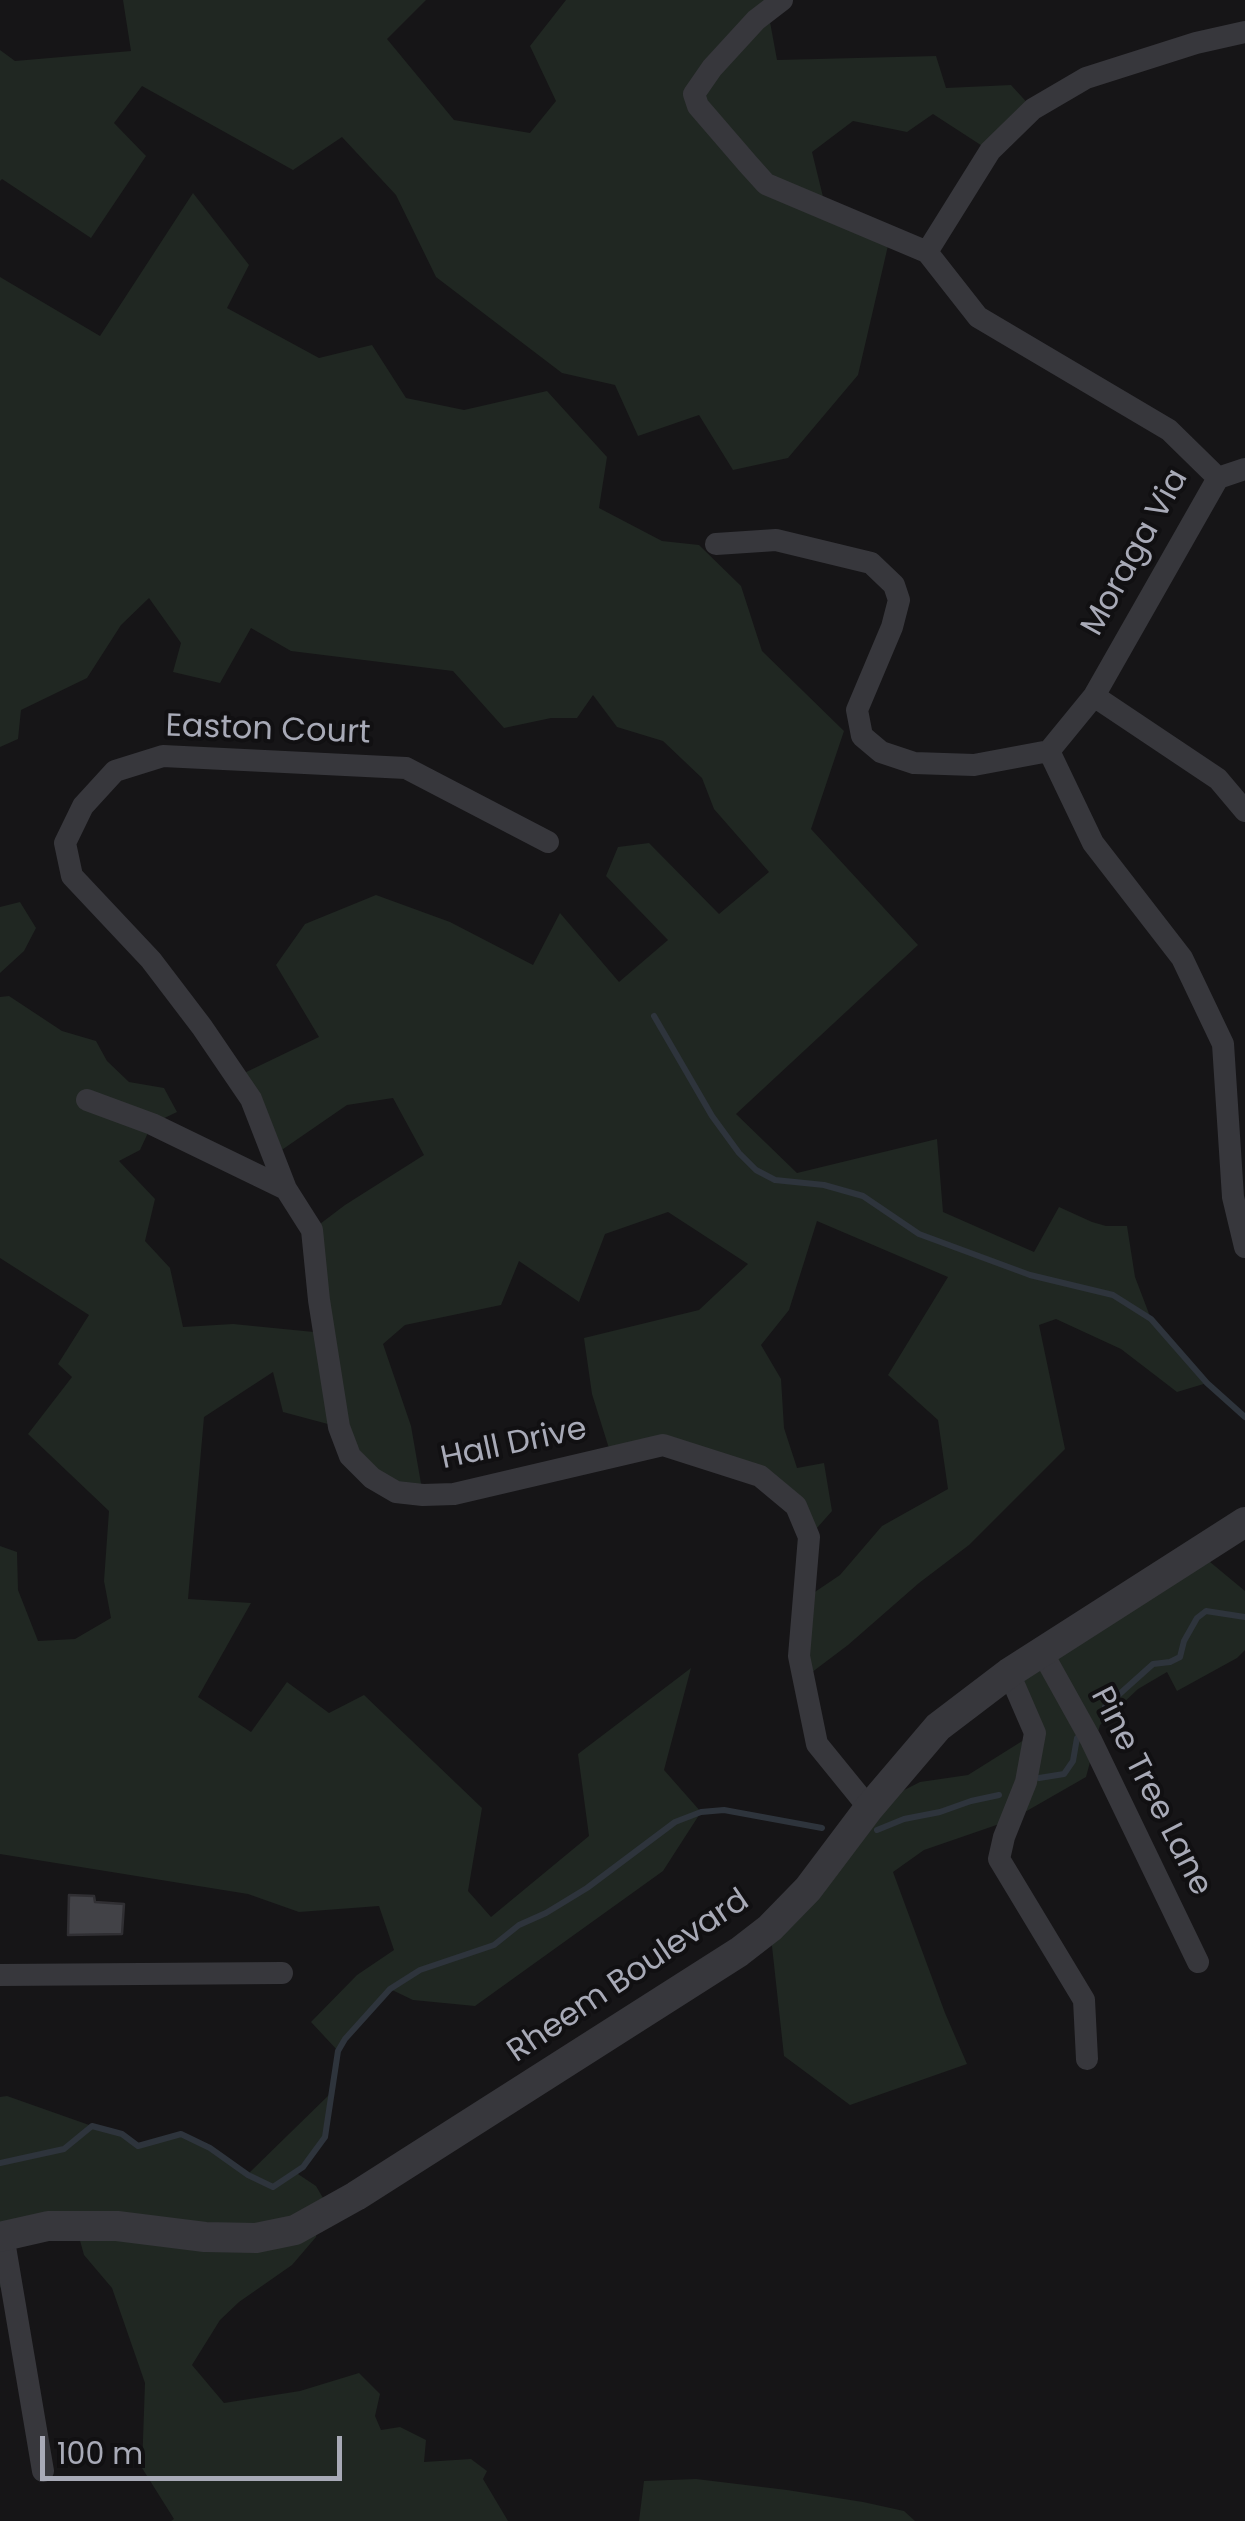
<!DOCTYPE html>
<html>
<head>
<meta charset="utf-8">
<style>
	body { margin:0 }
	#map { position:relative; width:1245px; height:2521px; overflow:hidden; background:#161517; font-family:Poppins,sans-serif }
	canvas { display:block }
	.scale { position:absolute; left:40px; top:2436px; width:302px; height:45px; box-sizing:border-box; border:5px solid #a8aab7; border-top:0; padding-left:12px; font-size:30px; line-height:35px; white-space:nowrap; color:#a8aab7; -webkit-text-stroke:8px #111012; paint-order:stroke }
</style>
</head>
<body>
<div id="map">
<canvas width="1245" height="2521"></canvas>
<div class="scale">100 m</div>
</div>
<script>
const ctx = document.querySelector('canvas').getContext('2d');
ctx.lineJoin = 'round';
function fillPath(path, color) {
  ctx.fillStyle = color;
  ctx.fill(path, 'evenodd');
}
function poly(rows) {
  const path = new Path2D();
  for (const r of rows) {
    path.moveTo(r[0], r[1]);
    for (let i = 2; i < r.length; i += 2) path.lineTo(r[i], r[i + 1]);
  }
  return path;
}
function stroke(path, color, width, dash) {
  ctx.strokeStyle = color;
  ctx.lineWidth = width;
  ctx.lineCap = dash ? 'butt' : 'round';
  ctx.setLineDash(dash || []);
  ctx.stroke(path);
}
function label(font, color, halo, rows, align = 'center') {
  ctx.font = font + ' Poppins,sans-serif';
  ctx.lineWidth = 8;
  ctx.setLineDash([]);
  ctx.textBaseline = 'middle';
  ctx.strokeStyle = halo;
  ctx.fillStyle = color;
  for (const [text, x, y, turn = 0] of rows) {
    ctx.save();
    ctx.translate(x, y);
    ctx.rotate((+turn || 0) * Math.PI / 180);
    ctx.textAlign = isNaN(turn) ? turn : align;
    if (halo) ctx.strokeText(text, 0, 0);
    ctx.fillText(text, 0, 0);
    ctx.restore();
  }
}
const green = poly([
	[123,0,426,0,387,39,454,120,530,133,556,101,530,46,566,0,782,0,768,11,777,60,936,56,946,88,1011,85,1033,109,990,151,933,114,907,132,853,121,812,152,826,209,890,237,858,375,788,458,733,470,699,415,638,436,615,385,562,373,436,277,396,195,342,137,293,170,142,86,114,123,146,156,91,238,2,179,0,181,0,50,15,61,131,51],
	[193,193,249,265,227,308,319,358,372,345,406,398,464,410,547,391,607,457,599,508,662,541,699,545,741,586,762,651,844,731,811,829,918,945,736,1114,797,1173,937,1139,943,1212,1034,1252,1059,1207,1092,1222,1106,1226,1127,1226,1135,1277,1151,1319,1207,1383,1177,1392,1121,1349,1056,1319,1039,1325,1065,1449,969,1545,919,1583,848,1645,803,1679,803,1600,840,1575,882,1526,948,1489,938,1420,888,1375,948,1277,817,1221,789,1310,761,1345,781,1379,784,1428,797,1468,824,1463,832,1511,809,1537,760,1476,663,1445,612,1458,592,1394,584,1338,699,1310,748,1264,668,1212,605,1234,579,1302,519,1261,501,1305,405,1325,383,1344,411,1426,423,1495,396,1492,339,1427,283,1412,273,1372,204,1417,188,1599,251,1603,198,1697,251,1732,287,1682,329,1713,364,1695,482,1808,468,1891,491,1917,589,1836,578,1754,691,1668,664,1770,701,1812,663,1871,475,2006,413,2000,390,1989,338,2051,311,2022,357,1975,394,1950,379,1906,299,1912,248,1894,0,1854,0,1546,17,1552,18,1590,38,1641,75,1639,111,1618,104,1581,109,1511,28,1434,72,1377,58,1364,89,1315,0,1258,0,997,9,996,62,1031,96,1041,107,1061,129,1082,164,1088,177,1112,152,1124,140,1150,119,1161,155,1199,145,1241,170,1268,183,1327,233,1324,324,1333,312,1230,345,1205,424,1155,393,1098,347,1105,273,1156,236,1077,319,1037,276,965,305,924,376,895,450,922,533,965,560,913,619,982,668,940,606,876,618,847,649,843,719,914,769,872,714,809,702,778,663,741,617,727,593,695,577,718,551,718,504,728,453,671,291,651,251,628,220,683,173,672,181,643,149,598,121,625,87,678,21,710,18,739,0,747,0,277,100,336],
	[20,902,36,928,24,951,0,973,0,907],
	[1198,1552,1245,1591,1245,1650,1237,1658,1177,1691,1167,1672,1138,1689,1100,1725,1086,1777,1011,1820,924,1850,893,1872,945,2013,967,2064,850,2105,784,2056,770,1928,869,1808,920,1782,968,1775,1035,1733,1009,1673],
	[332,2092,325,2137,295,2172,316,2186,323,2198,316,2237,292,2265,239,2302,220,2320,192,2365,224,2403,300,2391,359,2373,380,2394,375,2416,381,2430,400,2427,426,2440,424,2462,471,2459,487,2471,483,2479,508,2521,171,2521,174,2519,142,2468,145,2383,112,2288,84,2255,76,2226,4,2235,10,2276,0,2288,0,2097,7,2096,92,2126,122,2134,138,2146,181,2134,210,2148,248,2174],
	[696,2479,787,2490,863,2502,904,2511,915,2521,639,2521,644,2481]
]);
const stream = poly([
	[654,1016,712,1116,739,1153,756,1170,775,1180,824,1185,863,1196,919,1234,1030,1275,1113,1295,1151,1319,1207,1383,1245,1417],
	[1105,1707,1153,1664,1170,1662,1180,1657,1184,1641,1197,1618,1206,1611,1245,1617],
	[1039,1778,1064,1774,1073,1761,1077,1738],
	[877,1830,904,1819,940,1812,971,1801,999,1795],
	[0,2163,64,2149,92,2126,122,2134,138,2146,181,2134,210,2148,248,2175,273,2187,303,2167,325,2137,338,2051,345,2039,390,1989,420,1970,494,1945,519,1925,546,1913,587,1888,675,1822,701,1812,724,1810,822,1828]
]);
const building = poly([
	[69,1895,94,1896,95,1902,124,1904,122,1934,68,1935,69,1895]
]);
const minor = poly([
	[782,0,756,20,712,68,694,94,698,106,748,164,766,184,927,252,978,317,1169,430,1218,478],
	[927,252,990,151,1033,109,1086,78,1196,43,1245,32],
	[1218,478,1094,696,1049,751,1093,843,1182,958,1223,1044,1233,1197,1245,1247],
	[1218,478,1245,469],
	[716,544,776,540,871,563,894,585,899,600,892,627,857,710,862,736,881,752,914,763,974,765,1049,751],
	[1094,696,1218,779,1245,811],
	[548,842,406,768,163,756,115,771,83,806,65,843,72,876,151,960,202,1027,251,1099,286,1189,312,1230,319,1300,339,1427,350,1456,372,1478,396,1492,423,1495,454,1494,663,1445,760,1476,796,1506,809,1537,799,1656,817,1744,869,1808],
	[87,1100,152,1124,286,1189],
	[1042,1652,1091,1740,1198,1962],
	[1009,1673,1035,1733,1026,1782,1004,1837,999,1859,1084,2000,1087,2059],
	[0,1975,282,1973],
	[3,2235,43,2471]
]);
const tertiary = poly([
	[0,2237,48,2226,117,2226,205,2237,256,2238,295,2230,356,2196,739,1952,770,1928,808,1889,869,1808,938,1727,1009,1673,1245,1522]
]);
const streetNames = [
	["Moraga Via",1136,553,-61],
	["Easton Court",268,731,2],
	["Hall Drive",514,1445,-12],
	["Pine Tree Lane",1150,1792,63],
	["Rheem Boulevard",629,1977,-34]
];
fillPath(green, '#202722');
stroke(stream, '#2e343c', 6);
fillPath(building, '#424247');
stroke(building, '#302f33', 2.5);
stroke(minor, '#37373c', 22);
stroke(tertiary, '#37373c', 30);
label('32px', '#a8aab7', '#111012', streetNames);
</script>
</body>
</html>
